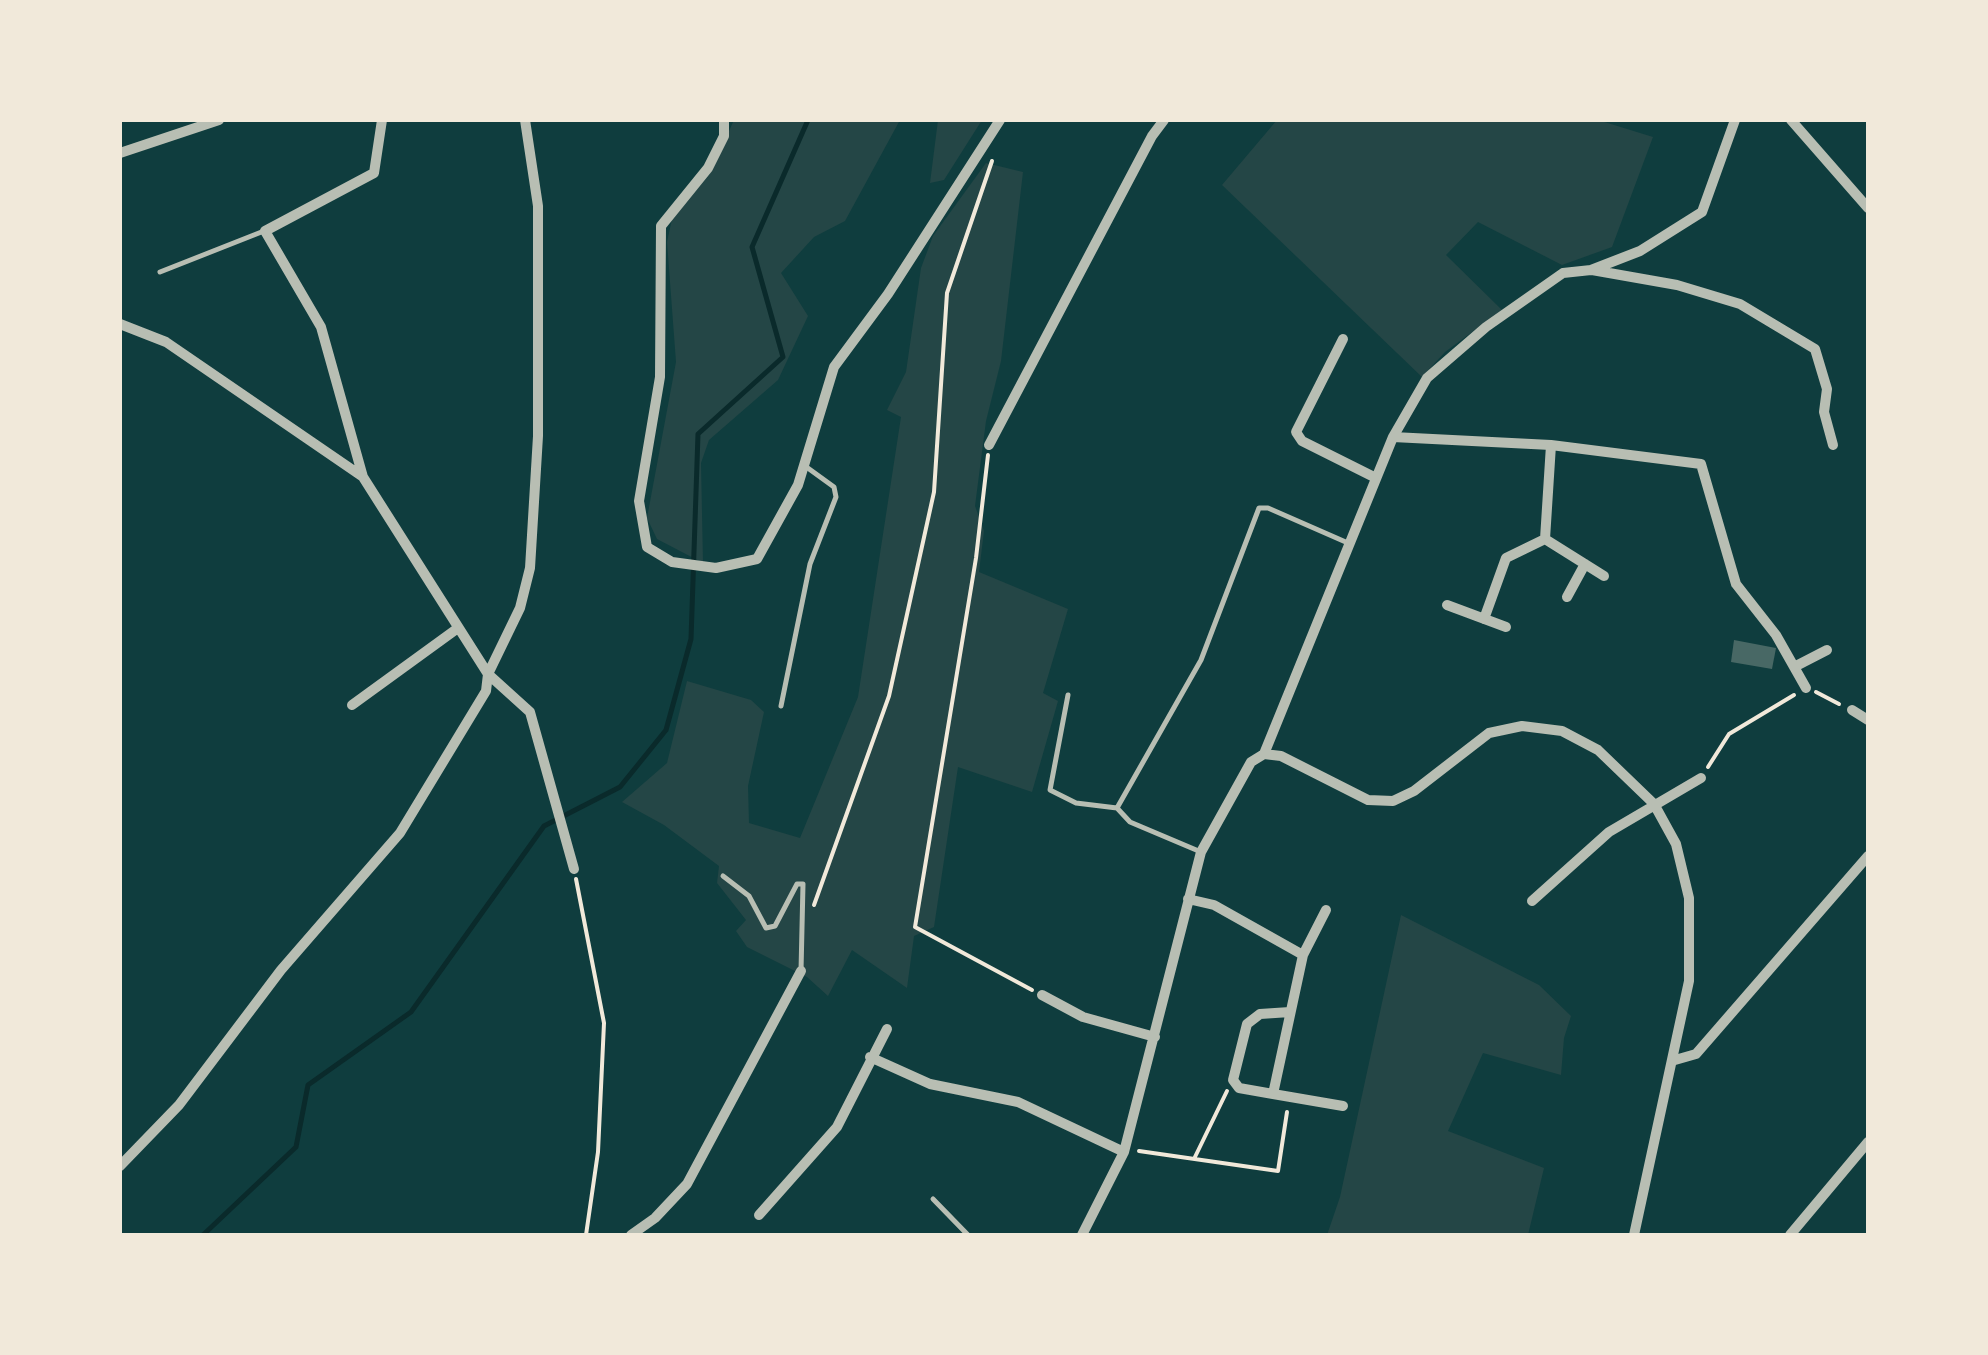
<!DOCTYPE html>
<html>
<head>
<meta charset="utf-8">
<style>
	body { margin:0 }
	#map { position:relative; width:1988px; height:1355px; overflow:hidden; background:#0f3d3e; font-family:Karla,sans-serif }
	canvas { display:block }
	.frame { position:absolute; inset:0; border:122px solid #f1e9da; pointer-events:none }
</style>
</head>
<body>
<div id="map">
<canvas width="1988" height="1355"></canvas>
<div class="frame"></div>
</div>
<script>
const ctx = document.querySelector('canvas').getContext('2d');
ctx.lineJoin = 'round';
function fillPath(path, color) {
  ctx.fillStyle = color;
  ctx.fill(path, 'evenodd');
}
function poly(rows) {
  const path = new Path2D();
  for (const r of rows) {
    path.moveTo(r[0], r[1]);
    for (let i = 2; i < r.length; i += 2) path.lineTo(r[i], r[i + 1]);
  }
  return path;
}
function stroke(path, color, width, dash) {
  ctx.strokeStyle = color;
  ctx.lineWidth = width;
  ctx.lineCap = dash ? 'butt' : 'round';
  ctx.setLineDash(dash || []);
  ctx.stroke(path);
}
const green = poly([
	[734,120,900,120,845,221,814,237,781,273,808,316,778,380,709,440,701,463,703,563,657,539,647,518,676,362,667,242,672,219,709,175],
	[938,120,982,120,944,180,930,183],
	[1277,120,1598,120,1653,137,1612,247,1562,265,1478,222,1446,255,1502,310,1445,352,1422,377,1222,185],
	[986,163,1023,172,1001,361,986,421,975,506,984,531,979,572,1068,609,1043,693,1058,701,1032,792,958,767,934,927,914,936,907,988,852,950,828,996,807,977,747,947,736,931,746,920,717,883,719,866,664,825,622,802,667,763,687,681,751,700,764,712,748,786,749,823,800,838,858,697,901,417,887,410,906,372,921,268,933,236],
	[1401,915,1539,985,1571,1016,1564,1038,1561,1075,1483,1053,1448,1131,1544,1168,1528,1235,1327,1235,1340,1197]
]);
const stream = poly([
	[203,1235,296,1147,308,1085,411,1012,544,826,620,787,666,730,691,639,698,434,783,357,752,247,808,120]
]);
const building = poly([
	[1734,640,1776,648,1772,669,1731,662]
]);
const path = poly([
	[988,455,976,558,915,927,1032,990],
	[1816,692,1839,704],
	[1708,767,1729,734,1794,695],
	[576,879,604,1023,598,1152,586,1235],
	[814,905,889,696,934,492,947,293,992,161],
	[1139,1151,1278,1171,1287,1112],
	[1194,1159,1227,1091]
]);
const service = poly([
	[160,272,264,231],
	[1068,695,1050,790,1076,803,1117,808],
	[781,706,810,564,836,497,834,487,805,466],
	[1201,852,1130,822,1117,808,1201,660,1259,508,1268,508,1348,543],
	[723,876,749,896,766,928,775,926,797,884,803,884,801,971],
	[933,1199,968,1235]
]);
const minor = poly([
	[382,120,374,173,265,231,321,327,363,477,488,674,530,712,574,869],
	[724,120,724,136,708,168,661,226,660,377,639,501,647,547,672,562,716,568,757,559,798,485,834,367,888,294,1000,120],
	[1791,120,1868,208],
	[120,153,219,120],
	[1592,270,1677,285,1740,304,1815,349,1827,389,1824,412,1833,445],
	[120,324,166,342,363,477],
	[1343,339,1296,432,1302,441,1376,478],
	[1393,437,1551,445,1701,464,1736,584,1776,635,1806,688],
	[989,445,1152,136,1164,120],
	[1545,539,1551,445],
	[1545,539,1604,576],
	[1567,597,1585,564],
	[1447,605,1506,627],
	[1484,619,1506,558,1545,539],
	[1794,667,1827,650],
	[352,705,458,628],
	[1852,710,1868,720],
	[1264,754,1281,756,1368,800,1393,801,1414,791,1489,733,1522,726,1562,731,1598,750,1654,804,1676,844,1689,898,1689,981,1634,1235],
	[1188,899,1214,905,1303,955,1273,1094,1343,1106],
	[1532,901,1609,832,1701,778],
	[1303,955,1326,910],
	[1042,995,1083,1017,1155,1037],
	[870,1057,930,1084,1018,1102,1124,1152],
	[1675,1060,1696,1054,1868,856],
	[1273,1094,1239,1088,1233,1080,1247,1024,1260,1014,1290,1012],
	[120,1166,179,1105,281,970,400,833,486,691,488,674,520,608,530,568,538,436,538,206,525,120],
	[759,1215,837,1127,887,1029],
	[631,1235,655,1218,687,1184,801,971],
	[1082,1235,1124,1152,1201,852,1251,762,1264,754,1393,437,1427,378,1486,327,1563,273,1591,270,1640,251,1702,212,1735,120],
	[1790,1235,1868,1142]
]);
fillPath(green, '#244646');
stroke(stream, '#0a2a2b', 5);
fillPath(building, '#486865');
stroke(path, '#f1e9da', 4);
stroke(service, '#b8beb3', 5);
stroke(minor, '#b8beb3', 10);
</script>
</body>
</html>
